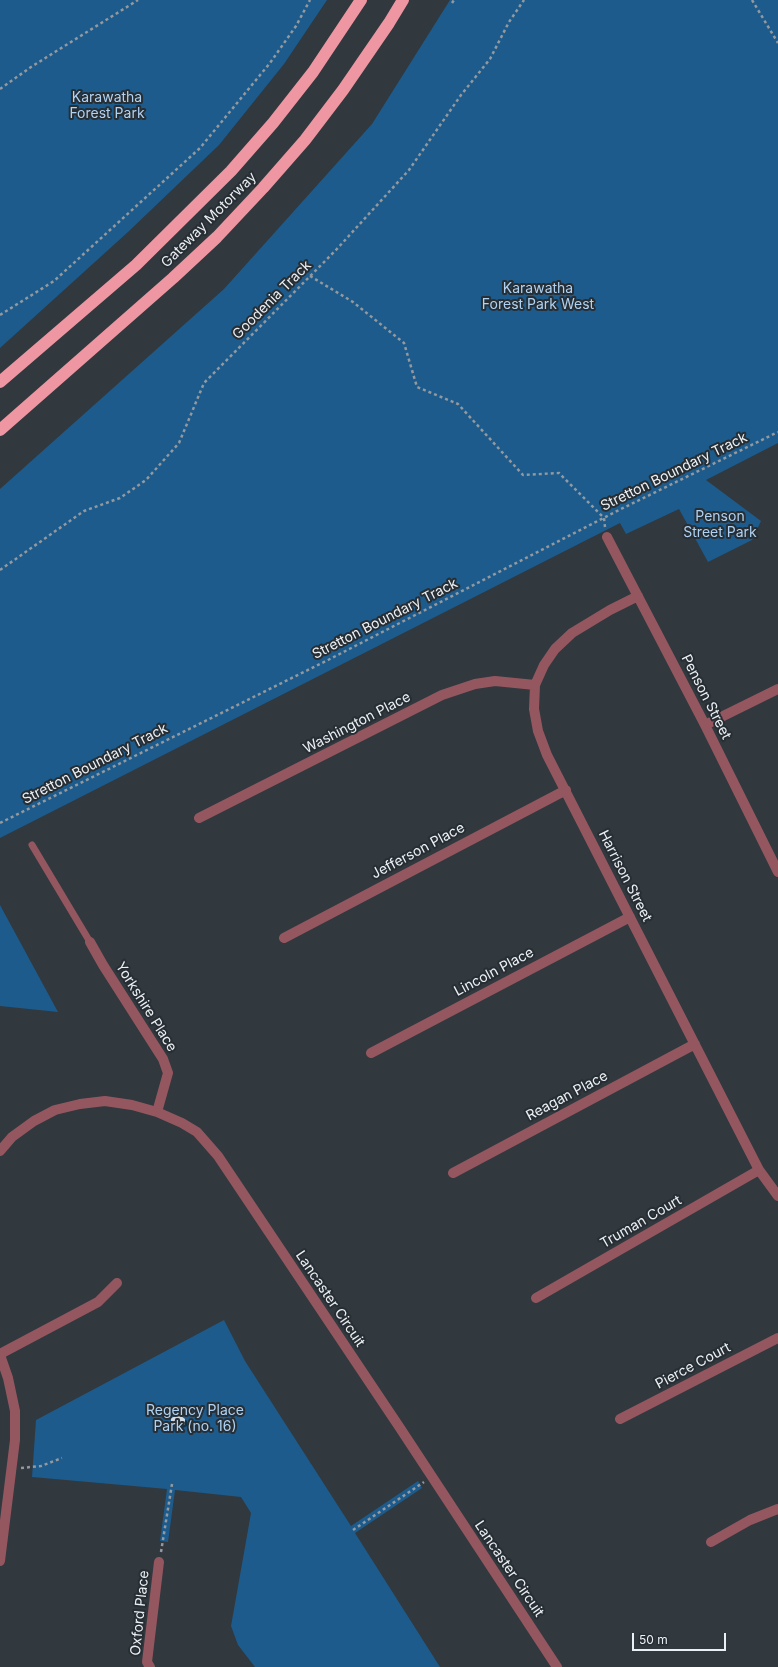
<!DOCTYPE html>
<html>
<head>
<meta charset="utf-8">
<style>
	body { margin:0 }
	#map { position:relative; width:778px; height:1667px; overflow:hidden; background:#31383e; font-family:Inter,sans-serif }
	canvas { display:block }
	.scale { position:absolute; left:632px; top:1633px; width:94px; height:18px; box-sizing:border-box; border:2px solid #ebf0f4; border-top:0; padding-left:5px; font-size:12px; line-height:14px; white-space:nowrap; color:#ebf0f4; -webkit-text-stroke:3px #272e34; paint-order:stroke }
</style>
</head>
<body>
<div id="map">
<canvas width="778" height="1667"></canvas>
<div class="scale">50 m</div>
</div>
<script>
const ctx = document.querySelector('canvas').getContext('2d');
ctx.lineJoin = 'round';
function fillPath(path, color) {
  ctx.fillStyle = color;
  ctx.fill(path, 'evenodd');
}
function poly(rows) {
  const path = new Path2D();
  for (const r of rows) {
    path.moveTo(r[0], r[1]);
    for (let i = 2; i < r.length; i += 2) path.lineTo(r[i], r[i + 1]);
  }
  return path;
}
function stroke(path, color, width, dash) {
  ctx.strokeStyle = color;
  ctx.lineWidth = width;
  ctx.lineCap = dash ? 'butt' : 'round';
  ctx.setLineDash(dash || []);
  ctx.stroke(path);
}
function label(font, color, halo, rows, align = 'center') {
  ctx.font = font + ' Inter,sans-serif';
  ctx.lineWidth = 4;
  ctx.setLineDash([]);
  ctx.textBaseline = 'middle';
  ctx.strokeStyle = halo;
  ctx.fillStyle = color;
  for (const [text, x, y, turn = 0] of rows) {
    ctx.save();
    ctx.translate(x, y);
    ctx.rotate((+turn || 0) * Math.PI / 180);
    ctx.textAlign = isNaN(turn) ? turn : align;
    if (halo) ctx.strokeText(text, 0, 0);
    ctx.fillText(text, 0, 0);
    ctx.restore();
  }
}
const green = poly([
	[0,0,327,0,284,64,219,145,128,232,0,348],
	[450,0,778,0,778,443,706,480,761,521,752,540,708,562,679,509,626,534,620,523,0,838,0,489,224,289,372,124],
	[0,905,58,1012,0,1006],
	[224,1320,245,1361,351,1526,418,1481,422,1488,355,1533,440,1667,255,1667,238,1645,231,1626,251,1513,241,1497,175,1490,168,1542,160,1541,167,1489,32,1477,36,1420]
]);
const shadow = poly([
	[183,1418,187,1421,187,1426,183,1428,176,1426]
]);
const building = poly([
	[176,1416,181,1416,185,1419,185,1424,180,1427,175,1426,171,1423,171,1418]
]);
const path = poly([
	[752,0,778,43],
	[452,3,454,0],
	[0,89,31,67,138,0],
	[310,276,353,302,404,343,417,387,458,404,523,475,559,473,604,518,605,527],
	[0,315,54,281,200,148,270,63,296,26,310,0],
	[0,570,84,511,120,498,146,480,179,443,204,383,336,250,409,170,461,95,490,59,509,22,524,0],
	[0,823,328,660,619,510,778,432],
	[21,1468,41,1466,62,1458],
	[353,1530,424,1482],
	[161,1552,172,1484]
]);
const service = poly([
	[32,845,90,942]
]);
const minor = poly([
	[607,537,705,725,778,872],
	[638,596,610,610,572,633,555,649,544,665,535,685,534,709,538,731,547,755,759,1170,778,1196],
	[705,725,778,689],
	[199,818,442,695,475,684,495,681,535,685],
	[284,938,566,790],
	[90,942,103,965,163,1059,168,1073,157,1112],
	[371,1053,630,917],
	[0,1151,12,1137,34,1121,55,1110,80,1104,105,1101,132,1105,157,1112,182,1123,197,1132,218,1156,400,1428,557,1667],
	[453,1173,695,1044],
	[536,1298,759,1170],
	[0,1354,98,1302,117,1283],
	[0,1355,8,1378,15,1411,15,1440,0,1561],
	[620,1419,778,1338],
	[711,1542,750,1520,778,1509],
	[150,1667,147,1662,159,1562]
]);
const motorway = poly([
	[0,382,136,265,231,171,273,123,313,72,361,0],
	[0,430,173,278,217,237,263,188,305,140,343,90,389,23,403,0]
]);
const parkNames = [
	["Karawatha",107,98],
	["Forest Park",107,114],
	["Karawatha",538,289],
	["Forest Park West",538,305],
	["Penson",720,517],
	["Street Park",720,533],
	["Regency Place",195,1411],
	["Park (no. 16)",195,1427]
];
const streetNames = [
	["Gateway Motorway",209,220,-45],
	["Goodenia Track",272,300,-45],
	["Stretton Boundary Track",674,472,-26],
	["Stretton Boundary Track",385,619,-27],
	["Penson Street",706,697,63],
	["Washington Place",357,723,-27],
	["Stretton Boundary Track",95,764,-27],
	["Jefferson Place",418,851,-28],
	["Harrison Street",625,876,63],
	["Lincoln Place",494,972,-28],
	["Yorkshire Place",146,1007,58],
	["Reagan Place",567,1096,-28],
	["Truman Court",641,1222,-30],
	["Lancaster Circuit",330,1299,56],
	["Pierce Court",693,1366,-28],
	["Lancaster Circuit",509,1569,56],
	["Oxford Place",140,1613,-84]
];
fillPath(green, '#1d5b8c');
fillPath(shadow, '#0007');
fillPath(building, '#d1d9e1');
stroke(path, '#93999e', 2.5, [3, 3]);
stroke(service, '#945760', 7);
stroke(minor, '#945760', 10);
stroke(motorway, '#ee96a1', 12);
label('14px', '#afd2f3', '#272e34', parkNames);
label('14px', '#ebf0f4', '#272e34', streetNames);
</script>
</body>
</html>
